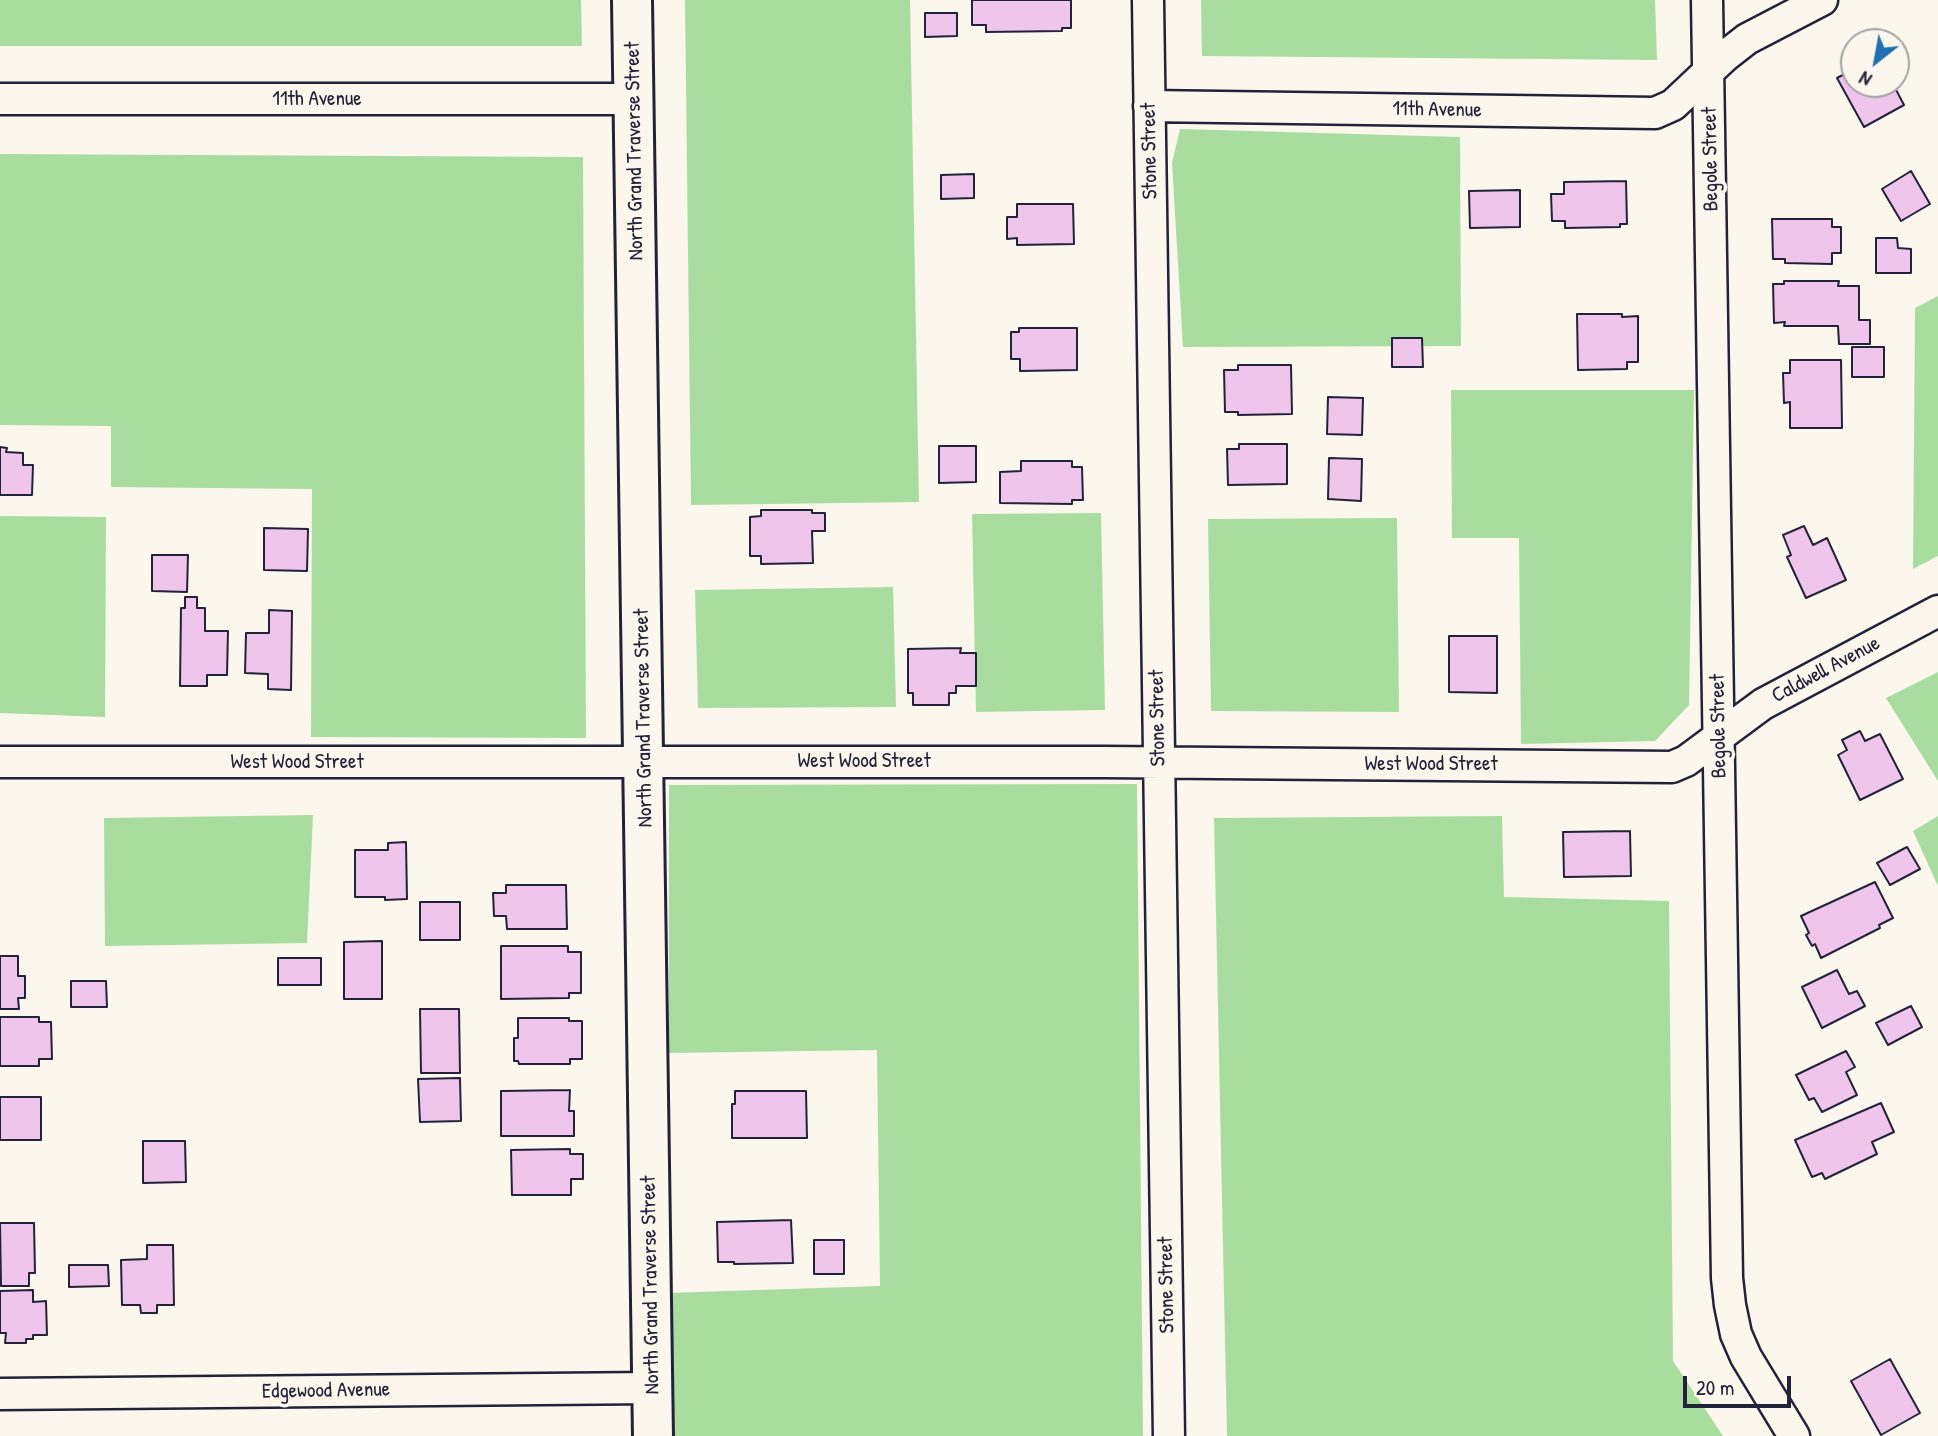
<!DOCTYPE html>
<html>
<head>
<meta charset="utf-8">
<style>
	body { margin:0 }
	#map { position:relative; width:1938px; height:1436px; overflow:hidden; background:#fbf7ec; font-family:"Patrick Hand",sans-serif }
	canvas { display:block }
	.north { position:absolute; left:1840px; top:28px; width:70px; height:70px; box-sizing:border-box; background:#fbf7ec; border:2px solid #a4a2a5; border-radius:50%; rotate:211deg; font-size:19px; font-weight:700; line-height:28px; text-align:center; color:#22223b }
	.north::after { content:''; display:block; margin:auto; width:24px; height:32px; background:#1f6fb2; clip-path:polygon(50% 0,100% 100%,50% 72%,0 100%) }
	.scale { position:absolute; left:1683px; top:1376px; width:108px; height:32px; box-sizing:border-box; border:4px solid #22223b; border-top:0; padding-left:9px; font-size:21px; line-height:24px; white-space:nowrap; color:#22223b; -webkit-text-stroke:5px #fbf7ec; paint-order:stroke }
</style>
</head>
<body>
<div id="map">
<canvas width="1938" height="1436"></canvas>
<div class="north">N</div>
<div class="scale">20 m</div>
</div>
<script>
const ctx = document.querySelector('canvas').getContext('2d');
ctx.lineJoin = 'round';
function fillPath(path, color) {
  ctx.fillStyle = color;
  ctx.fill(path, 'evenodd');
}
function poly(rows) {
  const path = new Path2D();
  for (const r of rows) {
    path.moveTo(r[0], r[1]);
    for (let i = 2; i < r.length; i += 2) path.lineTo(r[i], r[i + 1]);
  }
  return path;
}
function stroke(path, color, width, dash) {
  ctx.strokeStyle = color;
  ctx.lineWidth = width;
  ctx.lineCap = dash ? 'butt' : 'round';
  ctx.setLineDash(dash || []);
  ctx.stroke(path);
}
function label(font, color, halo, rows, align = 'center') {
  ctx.font = font + ' "Patrick Hand",sans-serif';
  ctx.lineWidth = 7;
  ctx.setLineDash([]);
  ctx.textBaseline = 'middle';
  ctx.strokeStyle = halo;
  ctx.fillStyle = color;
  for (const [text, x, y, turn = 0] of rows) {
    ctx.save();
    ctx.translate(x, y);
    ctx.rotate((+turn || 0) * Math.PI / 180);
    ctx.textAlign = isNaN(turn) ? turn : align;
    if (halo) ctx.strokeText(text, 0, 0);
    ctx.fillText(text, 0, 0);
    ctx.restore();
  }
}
const green = poly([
	[0,0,581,0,582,46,0,46],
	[685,0,910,0,919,502,691,505],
	[1201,0,1655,0,1657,60,1202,56],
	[1180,129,1460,137,1461,346,1183,347,1172,163],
	[0,154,583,157,586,738,311,737,312,489,111,487,111,426,0,425],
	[1938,296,1938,556,1913,569,1915,308],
	[1451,390,1694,390,1689,705,1655,741,1521,744,1519,538,1452,538],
	[1101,513,1105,710,976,712,972,514],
	[0,516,106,517,105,717,0,713],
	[1397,518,1399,712,1211,711,1208,519],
	[893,587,896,707,698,708,695,590],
	[1938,672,1938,781,1886,698],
	[1137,784,1143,1436,672,1436,667,1293,880,1286,877,1050,669,1053,669,785],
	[313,815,307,943,105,946,104,818],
	[1502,816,1504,897,1669,901,1673,1361,1723,1436,1227,1436,1214,818],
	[1938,816,1938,886,1913,831]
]);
const building = poly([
	[972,0,1071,0,1071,28,1062,28,1062,31,986,32,986,25,972,25,972,0],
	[925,13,957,13,957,36,925,37,925,13],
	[1854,69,1854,84,1893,84,1904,105,1864,127,1837,78,1854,69],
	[1911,171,1930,204,1901,221,1882,189,1911,171],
	[974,174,974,198,941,199,941,175,974,174],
	[1626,181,1627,224,1620,224,1620,227,1565,228,1565,221,1552,221,1551,194,1564,194,1564,182,1626,181],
	[1520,190,1520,227,1470,228,1469,191,1520,190],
	[1017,204,1073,204,1074,244,1017,245,1017,238,1007,239,1007,217,1017,217,1017,204],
	[1772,219,1832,219,1832,227,1841,227,1841,253,1832,253,1832,264,1785,263,1785,259,1773,259,1772,219],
	[1876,238,1897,238,1898,248,1911,249,1911,273,1876,273,1876,238],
	[1784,281,1839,281,1838,286,1859,286,1859,320,1870,320,1870,344,1839,344,1838,326,1784,326,1785,322,1774,323,1773,284,1784,284,1784,281],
	[1577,314,1622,314,1622,317,1638,316,1638,362,1627,362,1627,369,1578,370,1577,314],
	[1019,328,1077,328,1077,370,1020,371,1020,359,1011,359,1011,332,1019,332,1019,328],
	[1392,338,1422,338,1423,367,1392,367,1392,338],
	[1852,347,1884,347,1884,377,1852,377,1852,347],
	[1790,360,1841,360,1842,428,1790,428,1790,402,1784,403,1783,373,1790,373,1790,360],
	[1238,365,1291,365,1292,414,1238,415,1238,412,1225,412,1224,370,1238,370,1238,365],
	[1328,397,1363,398,1362,435,1327,434,1328,397],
	[1239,444,1287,444,1287,484,1228,485,1227,449,1239,449,1239,444],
	[939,446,976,446,976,482,939,483,939,446],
	[0,447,7,448,6,452,23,453,23,465,33,465,32,495,0,495,0,447],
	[1329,458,1362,459,1361,501,1328,499,1329,458],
	[1021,461,1072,461,1072,467,1082,467,1083,500,1072,500,1072,504,1000,503,1000,472,1021,471,1021,461],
	[761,510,812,510,812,513,825,513,825,531,812,531,813,563,761,564,761,556,750,556,750,517,761,516,761,510],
	[1804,526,1813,545,1827,538,1846,580,1806,598,1787,557,1791,555,1783,535,1804,526],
	[264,528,308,529,307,571,264,570,264,528],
	[152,555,188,555,187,592,152,591,152,555],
	[185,597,197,597,197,608,205,608,205,631,228,631,227,675,207,675,207,686,180,686,181,608,185,608,185,597],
	[269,610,292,611,291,690,268,689,268,674,245,673,246,633,269,633,269,610],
	[1449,636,1497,636,1497,693,1449,692,1449,636],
	[961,648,960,653,976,653,976,686,956,686,956,693,949,693,949,705,913,705,913,693,908,693,908,649,961,648],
	[1860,731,1865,741,1880,734,1903,779,1860,800,1838,755,1847,750,1842,740,1860,731],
	[1630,831,1631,876,1564,877,1563,832,1630,831],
	[406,842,407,899,385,900,385,897,355,897,355,850,388,850,388,843,406,842],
	[1907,847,1920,869,1890,885,1877,863,1907,847],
	[1875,882,1893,918,1879,925,1880,928,1821,958,1815,944,1812,946,1806,935,1809,933,1801,916,1875,882],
	[506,885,566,885,567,929,507,929,506,916,494,916,493,893,506,893,506,885],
	[420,902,460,902,460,940,420,940,420,902],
	[382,941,382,999,344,999,344,942,382,941],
	[501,946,568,946,568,952,581,952,581,993,569,993,569,998,501,999,501,946],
	[0,956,18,956,18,976,25,976,25,998,18,998,19,1009,0,1009,0,956],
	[278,958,321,958,321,985,278,985,278,958],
	[1837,970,1849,994,1857,991,1865,1006,1822,1028,1802,987,1837,970],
	[71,981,106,981,107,1007,71,1007,71,981],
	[1911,1006,1922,1027,1888,1045,1876,1023,1911,1006],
	[420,1009,459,1009,460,1073,421,1073,420,1009],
	[0,1017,39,1017,39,1022,51,1022,52,1059,39,1059,39,1066,0,1066,0,1017],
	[518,1018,569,1018,569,1021,582,1021,582,1059,570,1059,570,1064,519,1064,518,1061,514,1061,514,1038,518,1038,518,1018],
	[1846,1051,1855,1067,1846,1072,1857,1095,1822,1112,1814,1098,1809,1100,1796,1075,1846,1051],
	[460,1078,461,1121,420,1122,418,1079,460,1078],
	[570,1090,569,1111,574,1111,574,1136,501,1136,501,1091,570,1090],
	[735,1091,806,1091,807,1138,732,1138,732,1104,735,1104,735,1091],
	[0,1097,41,1097,41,1140,0,1140,0,1097],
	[1881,1103,1894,1132,1872,1142,1877,1154,1825,1179,1822,1173,1812,1177,1795,1140,1881,1103],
	[143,1141,185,1141,186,1182,143,1183,143,1141],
	[570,1149,570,1154,583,1154,583,1179,571,1179,571,1195,512,1195,511,1150,570,1149],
	[791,1220,793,1263,734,1264,734,1262,718,1262,717,1222,791,1220],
	[0,1223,34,1223,35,1273,29,1273,29,1286,1,1286,0,1223],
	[814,1240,844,1240,844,1274,814,1274,814,1240],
	[147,1245,173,1245,174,1305,157,1305,157,1313,141,1313,140,1305,122,1305,121,1260,147,1259,147,1245],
	[69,1265,108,1265,109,1286,69,1287,69,1265],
	[33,1290,33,1302,46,1301,47,1335,33,1335,33,1339,26,1339,26,1343,5,1343,6,1333,0,1333,0,1291,33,1290],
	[1890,1359,1920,1413,1881,1435,1851,1381,1890,1359]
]);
const street = poly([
	[1148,0,1169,1436],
	[1707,0,1727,1278,1730,1305,1736,1334,1746,1357,1794,1436],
	[0,99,634,99],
	[1149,106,1655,113,1673,105,1724,57,1747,39,1822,0],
	[0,762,1104,762,1672,767,1686,761,1763,704,1938,611],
	[0,1394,653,1388]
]);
const secondary = poly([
	[632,0,653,1436]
]);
const streetNames = [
	["11th Avenue",317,99],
	["11th Avenue",1437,110,1],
	["North Grand Traverse Street",635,151,-91],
	["Stone Street",1150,151,-91],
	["Begole Street",1711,159,-91],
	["Caldwell Avenue",1826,670,-28],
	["North Grand Traverse Street",644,718,-91],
	["Stone Street",1158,718,-91],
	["Begole Street",1719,726,-91],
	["West Wood Street",864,761],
	["West Wood Street",297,762],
	["West Wood Street",1431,764],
	["North Grand Traverse Street",651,1285,-91],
	["Stone Street",1167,1285,-91],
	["Edgewood Avenue",326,1391,-1]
];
fillPath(green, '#a9dd9f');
fillPath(building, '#f0c5eb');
stroke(building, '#22223b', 2);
stroke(street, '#22223b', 35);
stroke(secondary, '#22223b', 44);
stroke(street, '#fbf7ec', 30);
stroke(secondary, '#fbf7ec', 38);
label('21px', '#22223b', '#fbf7ec', streetNames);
</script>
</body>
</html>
